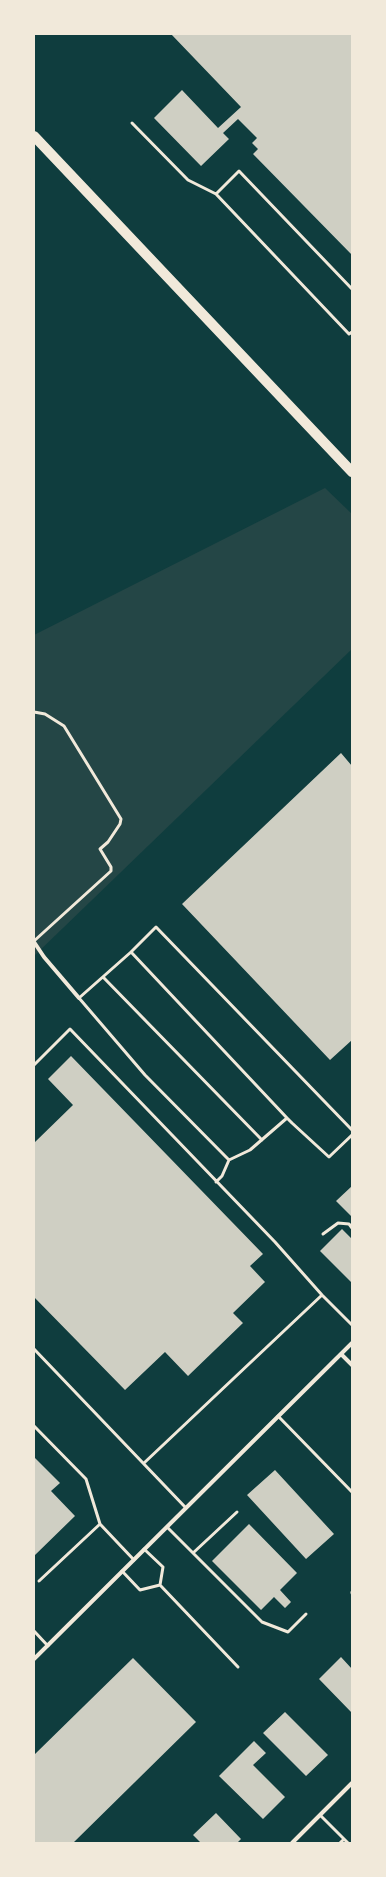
<!DOCTYPE html>
<html>
<head>
<meta charset="utf-8">
<style>
	body { margin:0 }
	#map { position:relative; width:386px; height:1877px; overflow:hidden; background:#0f3d3e; font-family:Overpass,sans-serif }
	canvas { display:block }
	.frame { position:absolute; inset:0; border:35px solid #f1e9da; pointer-events:none }
</style>
</head>
<body>
<div id="map">
<canvas width="386" height="1877"></canvas>
<div class="frame"></div>
</div>
<script>
const ctx = document.querySelector('canvas').getContext('2d');
ctx.lineJoin = 'round';
function fillPath(path, color) {
  ctx.fillStyle = color;
  ctx.fill(path, 'evenodd');
}
function poly(rows) {
  const path = new Path2D();
  for (const r of rows) {
    path.moveTo(r[0], r[1]);
    for (let i = 2; i < r.length; i += 2) path.lineTo(r[i], r[i + 1]);
  }
  return path;
}
function stroke(path, color, width, dash) {
  ctx.strokeStyle = color;
  ctx.lineWidth = width;
  ctx.lineCap = dash ? 'butt' : 'round';
  ctx.setLineDash(dash || []);
  ctx.stroke(path);
}
const green = poly([
	[325,488,352,514,352,649,34,956,34,635]
]);
const building = poly([
	[171,34,352,34,352,255,253,154,258,149,252,143,257,138,238,119,223,133,229,139,201,166,154,118,182,90,218,128,241,107],
	[341,753,352,766,352,1040,330,1060,182,904],
	[71,1056,263,1254,250,1266,265,1282,233,1313,243,1323,188,1376,165,1352,125,1390,34,1297,34,1143,73,1105,48,1079],
	[352,1186,352,1217,336,1201],
	[342,1229,352,1239,352,1283,320,1251],
	[34,1457,60,1483,51,1491,75,1516,34,1556],
	[275,1470,334,1534,306,1559,247,1495],
	[249,1524,297,1573,280,1590,291,1602,285,1608,274,1597,261,1610,212,1561],
	[341,1657,352,1669,352,1713,319,1679],
	[133,1658,196,1722,73,1843,34,1843,34,1755],
	[285,1712,328,1755,306,1776,263,1733],
	[254,1741,266,1753,253,1765,285,1797,263,1819,219,1776],
	[216,1813,241,1839,237,1843,201,1843,193,1835]
]);
const service = poly([
	[132,123,188,180,216,194,349,334,352,332],
	[216,194,239,171,352,289],
	[34,712,45,714,64,726,121,819,120,824,108,842,100,849,111,867,111,871,34,941],
	[131,952,156,927,352,1130],
	[103,977,262,1140],
	[34,1065,70,1029,275,1242,322,1295,352,1325],
	[287,1118,250,1150,229,1160,145,1075,79,998,131,952,287,1118,292,1123,329,1157,352,1135],
	[216,1182,222,1176,229,1160],
	[323,1234,338,1223,349,1224,352,1228],
	[34,1349,186,1508],
	[278,1416,352,1492],
	[34,1426,86,1479,100,1524],
	[144,1463,322,1295],
	[167,1527,262,1622,288,1632,306,1614],
	[193,1553,237,1512],
	[122,1571,140,1590,160,1585,163,1567,144,1549],
	[39,1581,100,1524,134,1560],
	[160,1585,238,1667],
	[352,1593,352,1592],
	[34,1631,48,1646],
	[320,1815,344,1839],
	[340,1843,344,1839,348,1843]
]);
const minor = poly([
	[34,942,44,957,79,998],
	[341,1354,352,1365],
	[34,1659,352,1343],
	[292,1843,352,1783]
]);
const primary = poly([
	[34,136,352,472]
]);
fillPath(green, '#244646');
fillPath(building, '#cfcfc3');
stroke(service, '#f1e9da', 3);
stroke(minor, '#f1e9da', 4);
stroke(primary, '#f1e9da', 10);
</script>
</body>
</html>
